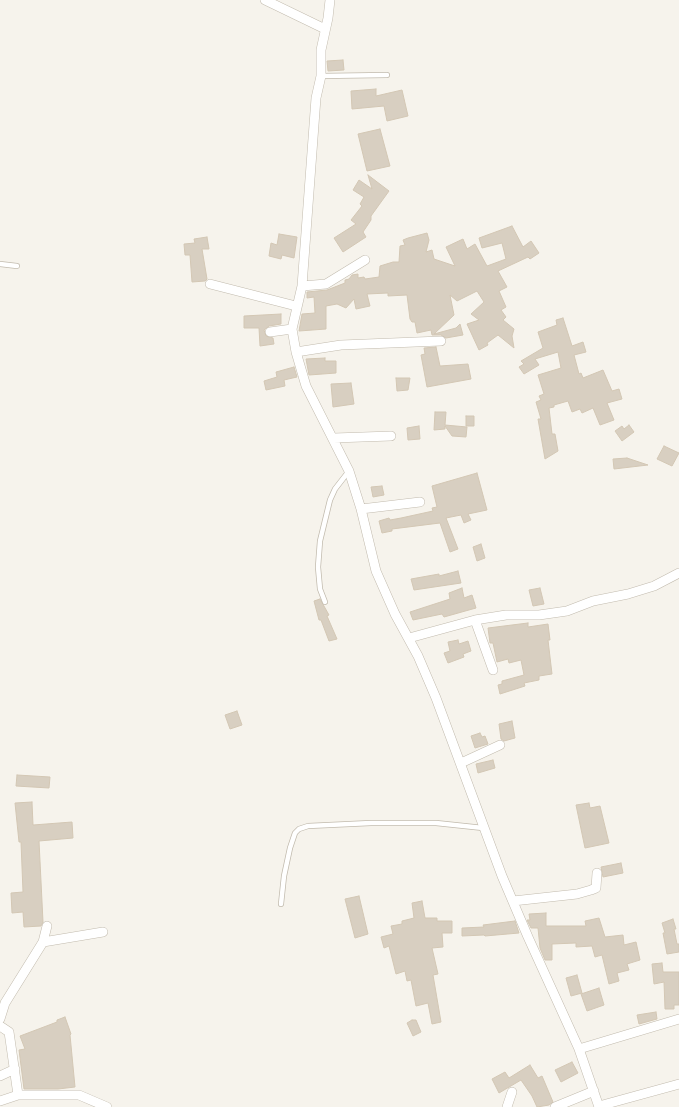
<!DOCTYPE html>
<html>
<head>
<meta charset="utf-8">
<style>
	body { margin:0 }
	canvas { display:block; background:#f6f3ec }
</style>
</head>
<body>
<canvas width="679" height="1107"></canvas>
<script>
const ctx = document.querySelector('canvas').getContext('2d');
ctx.lineJoin = 'round';
function fillPath(path, color) {
  ctx.fillStyle = color;
  ctx.fill(path, 'evenodd');
}
function poly(rows) {
  const path = new Path2D();
  for (const r of rows) {
    path.moveTo(r[0], r[1]);
    for (let i = 2; i < r.length; i += 2) path.lineTo(r[i], r[i + 1]);
  }
  return path;
}
function stroke(path, color, width, dash) {
  ctx.strokeStyle = color;
  ctx.lineWidth = width;
  ctx.lineCap = dash ? 'butt' : 'round';
  ctx.setLineDash(dash || []);
  ctx.stroke(path);
}
const building = poly([
	[343,60,344,70,328,71,327,61,343,60],
	[376,89,376,96,402,90,408,116,387,121,384,106,352,109,351,91,376,89],
	[380,129,390,166,367,171,358,134,380,129],
	[368,175,389,191,371,216,371,220,363,232,366,237,343,252,334,238,356,224,351,220,362,206,360,204,364,197,353,190,359,180,372,189,368,175],
	[512,226,523,247,531,241,539,253,530,259,528,257,498,271,507,287,499,291,506,307,501,310,506,317,503,320,514,329,512,336,514,348,498,335,487,343,488,345,479,350,467,324,479,320,471,314,484,302,477,291,457,301,450,295,454,315,434,334,456,328,460,324,463,335,446,338,441,335,432,335,431,330,417,333,415,322,412,322,410,319,407,295,388,296,388,293,367,294,370,306,356,309,354,299,346,308,337,304,326,306,326,329,299,331,302,314,315,313,314,297,307,298,307,292,327,290,345,283,345,280,349,279,352,275,358,274,358,278,364,277,365,279,379,277,380,266,393,262,399,262,400,246,405,245,403,240,408,238,427,233,429,240,426,252,432,250,434,259,455,266,446,247,463,239,467,249,475,244,487,266,506,259,502,243,482,248,479,238,512,226],
	[279,234,297,237,294,258,282,255,281,259,269,256,271,243,277,245,279,234],
	[207,237,209,249,202,249,207,279,205,281,192,282,190,255,185,255,184,244,195,243,194,239,207,237],
	[281,314,281,324,269,326,264,330,266,336,273,338,274,344,260,346,259,328,244,328,244,316,281,314],
	[563,318,572,346,583,342,586,352,574,355,579,374,581,373,583,378,603,370,612,391,619,389,622,399,607,403,614,420,600,425,593,408,582,413,580,409,572,412,568,401,554,405,554,407,549,408,552,434,555,434,558,451,545,459,538,419,541,419,536,402,541,400,539,396,544,394,538,375,561,368,558,352,535,359,539,365,524,374,519,367,524,364,521,361,543,348,538,332,557,325,556,320,563,318],
	[436,347,440,366,468,364,471,379,427,387,421,355,425,354,424,348,436,347],
	[325,358,325,361,336,361,336,373,309,375,306,359,325,358],
	[294,367,297,377,284,380,285,386,266,390,264,381,277,377,276,372,294,367],
	[396,378,410,378,408,390,397,391,396,378],
	[351,383,354,404,333,407,331,384,351,383],
	[435,412,446,412,445,425,467,427,466,437,452,436,445,426,445,429,434,430,435,412],
	[466,416,474,416,474,426,466,426,466,416],
	[629,425,634,432,622,441,615,431,622,426,624,429,629,425],
	[419,426,420,439,408,440,407,428,419,426],
	[664,446,679,453,672,466,657,459,664,446],
	[627,458,648,465,614,469,613,459,627,458],
	[477,473,487,510,468,514,471,520,464,523,461,515,446,518,458,549,450,552,440,523,392,529,392,531,382,533,379,521,389,518,390,520,401,518,433,511,432,508,437,507,432,486,477,473],
	[382,486,384,495,373,497,371,487,382,486],
	[481,544,485,558,477,561,473,547,481,544],
	[458,571,461,583,414,590,411,579,439,574,439,576,458,571],
	[462,588,464,598,472,595,476,608,444,617,442,614,413,620,410,612,450,599,449,593,462,588],
	[540,588,544,604,533,606,529,590,540,588],
	[320,599,329,615,327,616,337,639,329,641,321,620,319,620,314,601,320,599],
	[528,623,528,627,548,624,550,640,548,640,552,674,539,676,539,680,524,683,525,686,500,694,498,685,502,684,502,681,524,675,521,660,509,663,508,659,497,662,493,643,490,643,488,628,528,623],
	[458,640,459,644,468,641,471,651,463,654,464,657,448,663,444,653,450,651,448,642,458,640],
	[237,711,242,725,230,729,225,715,237,711],
	[512,721,515,738,504,741,501,739,499,724,512,721],
	[480,733,482,737,485,736,488,744,475,748,471,736,480,733],
	[493,760,495,768,478,773,476,764,493,760],
	[17,775,50,777,49,788,16,786,17,775],
	[32,802,33,825,72,822,73,838,39,841,43,922,41,926,24,927,23,912,12,913,11,893,23,892,21,842,19,842,15,803,32,802],
	[589,803,590,808,600,806,609,843,585,848,576,805,589,803],
	[621,863,623,873,603,877,601,867,621,863],
	[359,896,368,934,355,938,345,899,359,896],
	[422,901,425,918,437,918,437,921,452,921,452,933,442,933,443,947,432,948,438,974,433,975,441,1022,432,1024,428,1003,416,1006,411,980,407,981,405,971,396,974,389,946,384,948,381,937,393,934,391,926,402,924,402,921,414,918,412,903,422,901],
	[546,913,546,926,586,926,585,921,599,918,605,937,623,935,624,945,636,942,640,960,627,964,629,970,617,973,619,981,609,984,602,955,595,957,592,946,576,947,576,943,552,944,552,960,545,960,540,948,538,928,531,928,527,920,530,920,529,914,546,913],
	[673,919,676,929,674,929,677,944,679,944,679,952,667,954,663,933,665,933,662,923,673,919],
	[515,921,519,933,485,936,484,935,462,936,462,928,484,927,483,925,515,921],
	[662,963,663,972,679,972,679,1005,674,1005,674,1009,665,1009,664,982,654,984,652,964,662,963],
	[577,975,582,993,571,996,566,978,577,975],
	[599,988,604,1005,587,1011,581,994,599,988],
	[656,1012,657,1019,639,1024,637,1015,656,1012],
	[65,1017,71,1034,70,1035,75,1087,58,1089,24,1089,19,1050,25,1049,20,1036,57,1022,57,1020,65,1017],
	[412,1020,416,1020,421,1032,413,1036,407,1023,412,1020],
	[572,1062,578,1073,561,1082,555,1070,572,1062],
	[530,1065,538,1078,542,1076,553,1102,549,1105,537,1107,532,1096,521,1080,499,1093,492,1079,505,1072,509,1078,530,1065]
]);
const lane = poly([
	[321,76,387,75],
	[0,264,17,266],
	[325,602,320,589,318,567,320,541,330,500,335,489,349,471],
	[281,904,284,876,290,848,295,833,299,829,308,826,371,823,436,823,483,828]
]);
const street = poly([
	[265,0,325,29],
	[330,0,328,18,321,50,321,76,316,98,302,286,292,329,296,352,306,386,349,471,361,509,376,571,395,614,418,656,436,698,502,876,528,937,579,1049,599,1107],
	[210,284,296,306],
	[302,286,326,284,365,260],
	[270,332,292,329],
	[296,352,341,345,441,341],
	[334,438,391,436],
	[361,509,420,502],
	[475,620,493,670],
	[409,638,475,620,506,615,539,615,567,611,593,601,628,594,654,586,679,573],
	[461,763,500,745],
	[513,901,577,894,591,890,596,888,597,873],
	[43,942,47,926],
	[0,1019,5,1003,43,942,103,932],
	[0,1026,9,1032,18,1095],
	[579,1049,679,1019],
	[0,1076,15,1069],
	[0,1101,18,1095,79,1095,107,1107],
	[599,1106,679,1084],
	[507,1107,512,1092],
	[555,1107,594,1091]
]);
fillPath(building, '#d8cfc1');
stroke(building, '#d3c7b4', 1);
stroke(lane, '#c2bbae', 6);
stroke(street, '#c2bbae', 10);
stroke(lane, '#fff', 4.5);
stroke(street, '#fff', 9);
</script>
</body>
</html>
